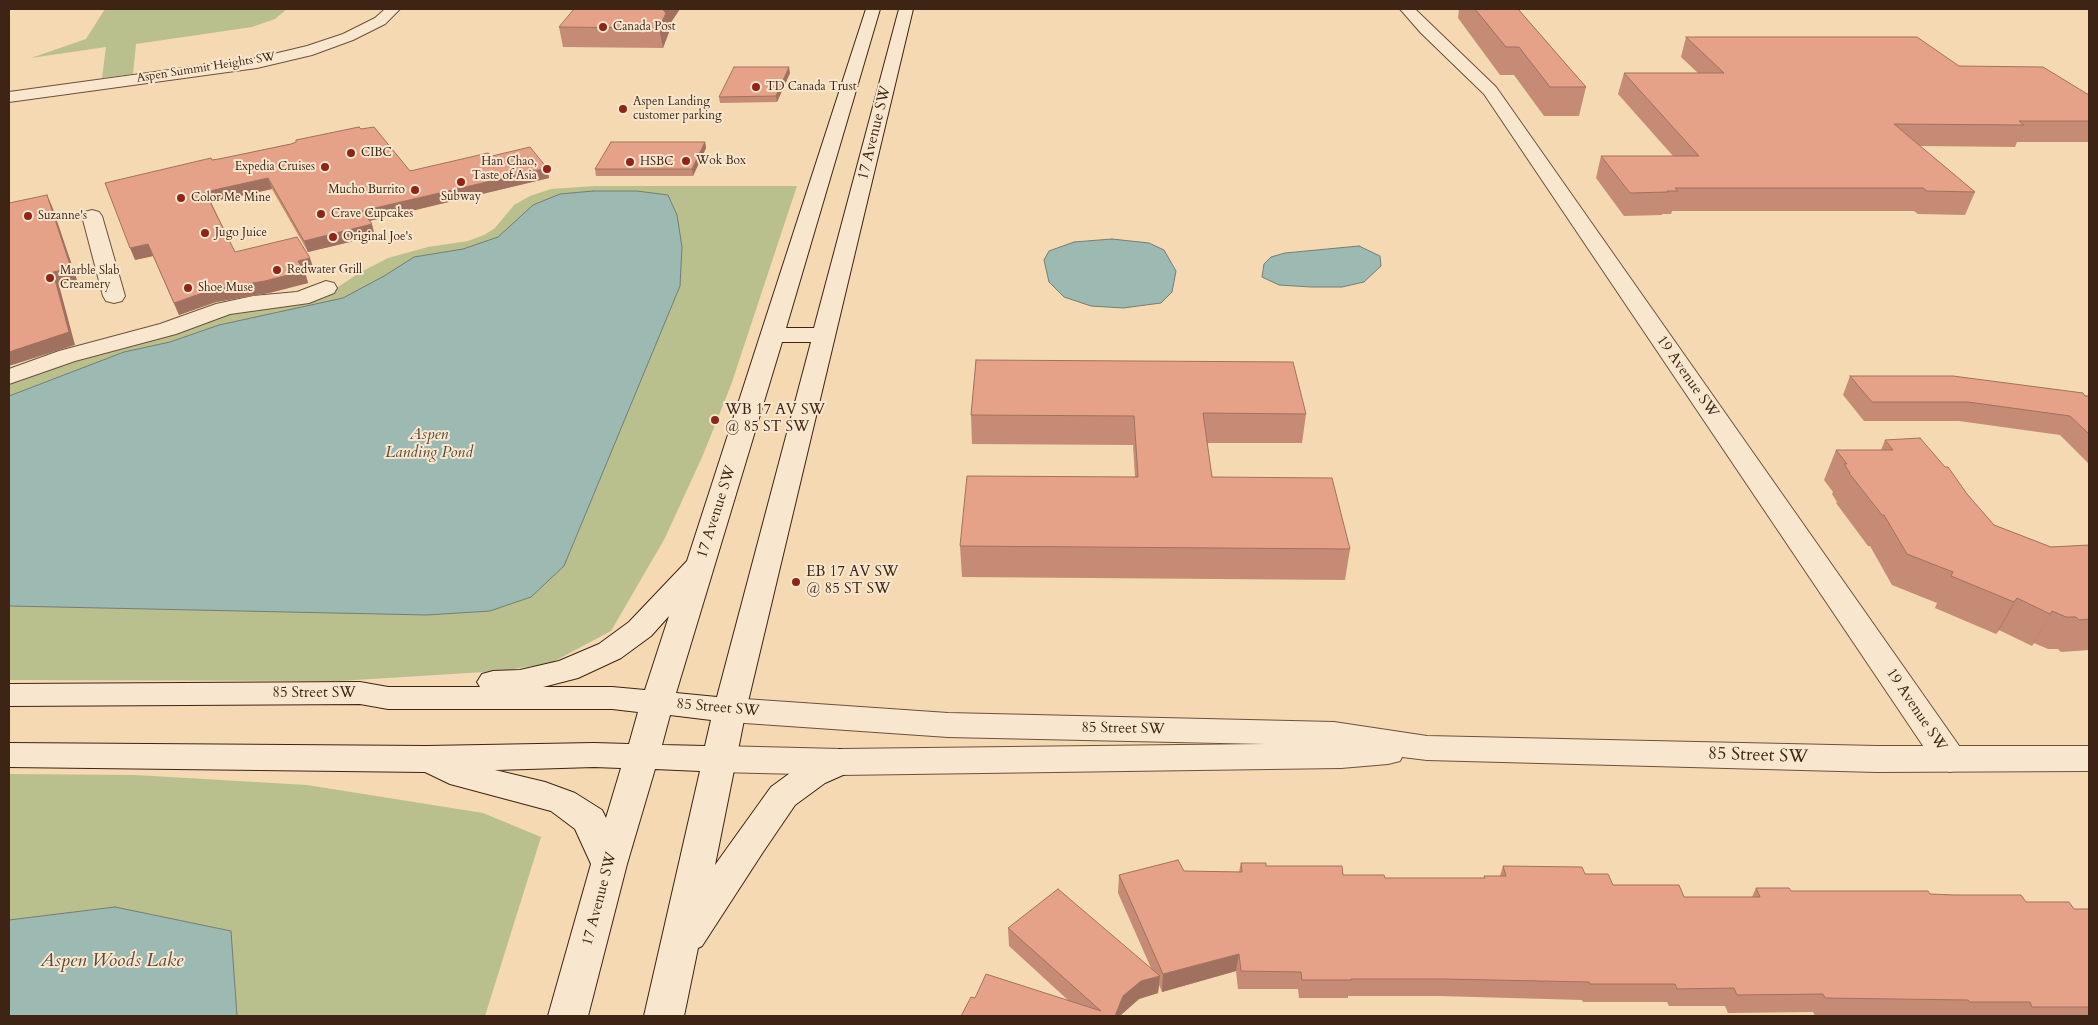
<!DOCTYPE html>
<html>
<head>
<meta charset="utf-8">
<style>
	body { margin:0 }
	#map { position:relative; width:2098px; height:1025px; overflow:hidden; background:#f4d9b3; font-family:Cardo,serif }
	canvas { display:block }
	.frame { position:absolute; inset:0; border:10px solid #3e2414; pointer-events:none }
</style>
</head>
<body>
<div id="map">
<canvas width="2098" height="1025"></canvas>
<div class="frame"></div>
</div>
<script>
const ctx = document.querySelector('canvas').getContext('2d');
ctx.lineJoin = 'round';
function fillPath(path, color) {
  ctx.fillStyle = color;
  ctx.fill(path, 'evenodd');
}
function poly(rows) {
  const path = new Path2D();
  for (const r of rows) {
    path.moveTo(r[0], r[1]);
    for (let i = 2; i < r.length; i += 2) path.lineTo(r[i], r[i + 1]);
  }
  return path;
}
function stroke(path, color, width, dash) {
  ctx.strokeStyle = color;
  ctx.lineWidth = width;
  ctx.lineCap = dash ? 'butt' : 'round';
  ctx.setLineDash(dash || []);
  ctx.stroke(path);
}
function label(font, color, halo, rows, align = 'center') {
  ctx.font = font + ' Cardo,serif';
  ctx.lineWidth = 4;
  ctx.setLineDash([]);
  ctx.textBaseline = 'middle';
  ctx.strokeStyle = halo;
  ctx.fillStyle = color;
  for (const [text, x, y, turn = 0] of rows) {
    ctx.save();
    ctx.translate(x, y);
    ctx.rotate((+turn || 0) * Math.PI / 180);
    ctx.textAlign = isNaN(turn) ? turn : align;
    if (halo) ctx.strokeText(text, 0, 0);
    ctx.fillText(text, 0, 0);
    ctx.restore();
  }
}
const green = poly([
	[105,9,287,9,275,19,252,27,136,44,133,74,102,78,106,47,31,58,86,39],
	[595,186,797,186,731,385,703,455,665,538,611,631,551,663,501,671,339,681,9,680,9,382,26,375,202,320,335,289,359,273,388,258,428,247,468,241,484,235,495,228,514,205,530,196,551,189],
	[9,774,135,775,307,785,483,813,541,837,485,1016,9,1016]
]);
const water = poly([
	[593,191,637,191,668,195,677,215,682,247,680,286,564,566,531,597,490,611,427,615,9,606,9,396,124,352,170,342,219,325,343,298,384,276,414,257,463,249,498,237,533,205,560,194,593,191],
	[1112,239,1149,243,1164,250,1176,271,1172,292,1161,303,1123,308,1091,306,1064,297,1049,282,1044,260,1049,251,1074,242,1112,239],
	[1359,246,1380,256,1381,266,1364,282,1342,287,1311,287,1279,285,1262,277,1264,264,1271,257,1285,253,1359,246],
	[115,907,231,931,237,1016,9,1016,9,920,115,907]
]);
const pedestrian = poly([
	[92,210,99,212,102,216,125,296,122,301,114,303,106,301,103,296,82,216,85,212,92,210],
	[326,281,334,283,337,288,334,293,309,303,230,314,176,334,75,361,9,384,9,369,59,351,160,324,216,304,253,296,297,292,326,281]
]);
const minor = poly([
	[385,9,400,9,385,24,353,40,312,55,257,68,9,102,9,92,257,58,307,46,343,34,375,18,385,9],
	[1400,9,1415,9,1496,87,1962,750,1967,759,1962,768,1950,772,1938,768,1484,94,1421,33,1400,9]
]);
const tertiary = poly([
	[730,698,948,713,1334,722,1427,736,1877,746,2089,746,2089,771,1877,772,1427,760,1402,757,1400,761,1388,764,1341,768,840,775,719,772,707,768,702,759,707,750,719,746,840,749,1265,744,948,737,730,722,718,718,714,710,718,702,730,698]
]);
const secondary = poly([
	[866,9,880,9,786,328,814,328,899,9,913,9,746,710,715,865,771,787,801,765,840,749,852,753,857,762,852,771,825,783,795,805,763,852,702,946,698,948,684,1016,644,1016,700,771,655,769,627,864,588,1016,548,1016,591,864,575,829,551,811,450,784,425,772,9,767,9,743,427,746,594,743,629,744,638,712,612,709,388,709,360,704,9,706,9,684,360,682,388,687,480,687,477,682,482,674,493,671,520,670,559,661,599,644,629,622,687,561,866,9],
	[782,342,811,342,717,697,676,693,782,342],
	[669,616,645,690,612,687,543,687,578,678,621,658,651,636,669,616],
	[670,715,711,720,705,746,662,745,670,715],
	[594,767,621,768,606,818,602,810,575,793,545,782,495,770,594,767]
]);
const wall = poly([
	[1459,9,1518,9,1586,87,1579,116,1544,116,1514,75,1500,75,1458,18],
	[559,27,668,27,669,32,663,48,563,47],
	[1686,37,1959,66,2089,95,2089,142,2017,142,2015,147,1920,146,1975,192,1965,215,1918,214,1914,211,1672,211,1671,214,1662,214,1662,215,1624,216,1596,178,1601,156,1673,156,1618,94,1624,73,1698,73,1681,57],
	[790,73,777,102,720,103,719,97],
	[361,129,410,171,492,156,547,168,549,178,369,221,375,236,308,252,272,189,211,202,235,252,314,270,305,272,308,283,269,293,216,302,179,315,153,256,135,260,219,159],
	[705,142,706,148,693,176,596,176,595,169],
	[976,360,1306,414,1302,443,1207,443,1212,477,1350,549,1345,580,962,577,960,546,1135,477,1133,445,972,444,971,415],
	[1850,376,2089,396,2089,464,2060,435,1959,421,1864,421,1843,395],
	[1885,440,1967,494,1994,525,2051,547,2089,545,2089,650,2061,652,2058,649,2048,649,2034,643,2032,646,1999,630,1996,634,1935,608,1937,603,1892,585,1870,546,1868,546,1836,503,1837,502,1832,494,1833,492,1824,480,1836,450,1881,450],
	[1241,863,1343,875,1385,878,1484,878,1484,876,1500,876,1503,866,1585,874,1613,885,1684,897,1752,897,1756,888,1791,891,1930,894,2026,902,2074,909,2089,909,2089,1016,1815,1016,1813,1012,1728,1013,1725,1006,1669,1006,1667,1002,1583,1002,1582,1000,1439,996,1348,996,1348,998,1299,998,1298,989,1238,989,1236,971,1162,992,1159,985,1158,993,1139,999,1122,1014,975,998,1069,1001,1009,946,1008,928,1151,968,1118,893,1119,875,1184,871,1239,872]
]);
const shadedWall = poly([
	[664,9,680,9,668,27,669,32,663,48,659,28],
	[789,67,790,73,777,102,776,96],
	[705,142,706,148,693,176,692,169],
	[547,168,549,178,365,222,362,211],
	[268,178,272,189,210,203,205,192],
	[47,195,52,206,77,280,59,285,75,345,9,366,9,352,53,272],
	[372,224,375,236,308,252,304,241],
	[148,244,153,256,135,260,130,248],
	[310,258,314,270,305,272,308,283,269,293,216,302,179,315,174,303,298,261],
	[2017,598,1999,630,1996,634,2014,602],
	[2052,611,2034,643,2032,646],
	[1239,954,1236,971,1162,992,1163,974],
	[1160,976,1158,993,1139,999,1122,1014,1121,1016,1115,1016,1123,996,1141,981]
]);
const building = poly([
	[574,9,664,9,663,10,666,13,659,28,559,27,574,9],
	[1475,9,1518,9,1586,87,1550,87,1519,47,1506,47,1475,9],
	[1686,37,1917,37,1959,66,2043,67,2089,95,2089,121,2019,121,2024,125,1894,124,1975,192,1927,191,1923,188,1675,188,1678,191,1667,191,1668,192,1630,193,1601,156,1699,156,1624,73,1724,73,1686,37],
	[734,67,789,67,776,96,719,97,734,67],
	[359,127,361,129,374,127,410,171,488,153,492,156,530,147,547,168,362,211,372,224,304,241,268,178,205,192,235,252,297,237,310,258,298,261,304,271,265,281,211,290,174,303,148,244,130,248,105,183,211,158,212,160,219,159,291,144,296,142,296,140,359,127],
	[611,142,705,142,692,169,595,169,611,142],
	[47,195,71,268,53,272,69,332,9,352,9,203,47,195],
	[976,360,1293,362,1306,414,1203,413,1212,477,1332,478,1350,549,960,546,967,476,1138,477,1134,416,971,415,976,360],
	[1850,376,1953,376,2083,393,2085,396,2089,396,2089,434,2070,416,1968,402,1872,402,1850,376],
	[1920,438,1945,467,1948,467,1967,494,1994,525,2051,547,2089,545,2089,619,2079,620,2076,617,2066,617,2052,611,2050,614,2017,598,2014,602,1951,576,1953,572,1907,554,1884,515,1882,515,1849,473,1850,473,1844,464,1847,464,1836,450,1893,450,1885,440,1920,438],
	[1178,860,1184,871,1242,872,1241,863,1266,863,1266,866,1342,866,1343,875,1384,875,1385,878,1485,878,1484,876,1506,876,1503,866,1582,867,1585,874,1608,874,1613,885,1679,885,1684,897,1760,897,1756,888,1789,888,1791,891,1928,891,1930,894,1954,895,2021,895,2026,902,2069,902,2074,909,2089,909,2089,1007,2032,1007,2030,1002,1970,1002,1968,1000,1825,998,1823,994,1737,995,1734,988,1677,989,1675,984,1590,984,1589,982,1444,979,1351,979,1351,980,1302,980,1301,972,1241,971,1239,954,1163,974,1119,875,1178,860],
	[1058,889,1160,976,1141,981,1123,996,1115,1016,961,1016,971,997,975,998,986,974,1101,1011,1008,928,1058,889]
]);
const markers = [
	[603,27,5,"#8f2418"],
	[756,87,5,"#8f2418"],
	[623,109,5,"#8f2418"],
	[351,153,5,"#8f2418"],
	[686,161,5,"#8f2418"],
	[630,162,5,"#8f2418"],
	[325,167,5,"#8f2418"],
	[547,169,5,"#8f2418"],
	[461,182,5,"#8f2418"],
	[415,190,5,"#8f2418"],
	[181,198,5,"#8f2418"],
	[321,214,5,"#8f2418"],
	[28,216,5,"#8f2418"],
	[205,233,5,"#8f2418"],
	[333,237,5,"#8f2418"],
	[277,270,5,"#8f2418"],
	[50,278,5,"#8f2418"],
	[188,288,5,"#8f2418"],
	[715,420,5,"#8f2418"],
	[796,582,5,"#8f2418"]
];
const farPoinames = [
	["Canada Post",613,27],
	["TD Canada Trust",766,87],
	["Aspen Landing",633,102],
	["customer parking",633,116],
	["CIBC",361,153],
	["Wok Box",696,161],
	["Han Chao,",537,162,"right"],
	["Taste of Asia",537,176,"right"],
	["HSBC",640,162],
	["Expedia Cruises",315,167,"right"],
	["Mucho Burrito",405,190,"right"],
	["Subway",461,197,"center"],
	["Color Me Mine",191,198],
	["Crave Cupcakes",331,214],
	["Suzanne's",38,216],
	["Jugo Juice",215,233],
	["Original Joe's",343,237],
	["Redwater Grill",287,270],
	["Marble Slab",60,271],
	["Creamery",60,285],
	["Shoe Muse",198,288]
];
const farStreetnames = [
	["Aspen Summit Heights SW",206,68,-9]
];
const streetNames = [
	["17 Avenue SW",875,133,-76],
	["19 Avenue SW",1687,377,55],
	["17 Avenue SW",717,512,-72],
	["85 Street SW",314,694],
	["85 Street SW",718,708,5],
	["19 Avenue SW",1916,710,56],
	["85 Street SW",1123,729,1],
	["17 Avenue SW",600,899,-75]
];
const poiNames = [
	["WB 17 AV SW",725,411],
	["@ 85 ST SW",725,428],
	["EB 17 AV SW",806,573],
	["@ 85 ST SW",806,590]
];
const waterNames = [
	["Aspen",429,435],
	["Landing Pond",429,453]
];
const nearStreetnames = [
	["85 Street SW",1758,756,2]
];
const nearWaternames = [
	["Aspen Woods Lake",112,962]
];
fillPath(green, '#b9c08e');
fillPath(water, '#9cb9b2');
stroke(water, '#767d73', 1);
stroke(pedestrian, '#6c513c', 2);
stroke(minor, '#6c513c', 2);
stroke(tertiary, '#6c513c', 2);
stroke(secondary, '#3e2414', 2);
fillPath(pedestrian, '#f8e6ce');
fillPath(minor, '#f8e6ce');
fillPath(tertiary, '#f8e6ce');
fillPath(secondary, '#f8e6ce');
fillPath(wall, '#c68b75');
fillPath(shadedWall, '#a1715f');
fillPath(building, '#e6a288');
stroke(building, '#a1715f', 1);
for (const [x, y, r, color] of markers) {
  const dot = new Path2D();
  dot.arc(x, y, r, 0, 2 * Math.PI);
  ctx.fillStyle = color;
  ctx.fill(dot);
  stroke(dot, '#f8e6ce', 2);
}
label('12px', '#3e2414', '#f8e6ce', farPoinames, 'left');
label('12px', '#3e2414', '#f8e6ce', farStreetnames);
label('15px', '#3e2414', '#f8e6ce', streetNames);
label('15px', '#3e2414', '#f8e6ce', poiNames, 'left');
label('italic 16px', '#56493c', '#f8e6ce', waterNames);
label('18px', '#3e2414', '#f8e6ce', nearStreetnames);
label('italic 19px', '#56493c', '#f8e6ce', nearWaternames);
</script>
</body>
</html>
